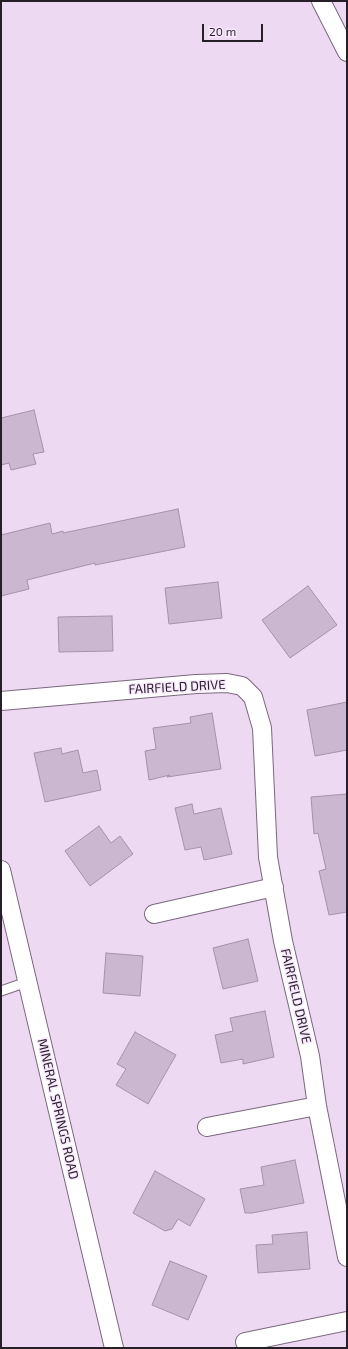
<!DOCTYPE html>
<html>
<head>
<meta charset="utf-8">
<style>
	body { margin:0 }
	#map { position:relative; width:348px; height:1349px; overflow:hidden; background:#eed9f3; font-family:"Exo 2",sans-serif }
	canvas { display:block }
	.frame { position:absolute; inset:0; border:2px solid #261f28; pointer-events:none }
	.scale { position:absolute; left:202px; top:24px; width:61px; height:18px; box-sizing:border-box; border:2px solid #261f28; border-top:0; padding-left:5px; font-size:12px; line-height:14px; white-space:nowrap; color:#261f28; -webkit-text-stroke:3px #f9e8fd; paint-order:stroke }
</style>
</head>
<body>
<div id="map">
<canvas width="348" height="1349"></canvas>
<div class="frame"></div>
<div class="scale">20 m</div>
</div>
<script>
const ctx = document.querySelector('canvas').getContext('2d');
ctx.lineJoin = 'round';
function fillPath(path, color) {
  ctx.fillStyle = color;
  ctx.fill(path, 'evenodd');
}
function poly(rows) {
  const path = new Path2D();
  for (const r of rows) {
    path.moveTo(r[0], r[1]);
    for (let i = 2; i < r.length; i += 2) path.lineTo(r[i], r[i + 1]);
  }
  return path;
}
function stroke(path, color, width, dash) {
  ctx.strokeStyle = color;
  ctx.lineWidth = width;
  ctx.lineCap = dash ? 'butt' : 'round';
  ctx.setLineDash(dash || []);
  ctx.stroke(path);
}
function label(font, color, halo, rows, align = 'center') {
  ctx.font = font + ' "Exo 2",sans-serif';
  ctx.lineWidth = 3;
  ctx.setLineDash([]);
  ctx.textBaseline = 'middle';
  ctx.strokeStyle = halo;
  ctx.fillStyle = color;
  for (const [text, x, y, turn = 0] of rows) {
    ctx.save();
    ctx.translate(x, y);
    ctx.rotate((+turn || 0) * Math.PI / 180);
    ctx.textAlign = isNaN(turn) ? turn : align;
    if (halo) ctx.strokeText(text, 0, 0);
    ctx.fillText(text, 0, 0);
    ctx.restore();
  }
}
const building = poly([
	[34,410,44,452,33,454,36,464,11,470,9,463,1,465,1,418,34,410],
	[178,509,185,547,95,565,95,563,27,580,29,589,1,596,1,535,50,523,52,534,63,531,63,533,178,509],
	[218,582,222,618,169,624,165,588,218,582],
	[308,586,337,625,290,658,262,620,308,586],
	[112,616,113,651,59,652,58,617,112,616],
	[347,702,347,750,315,756,307,710,347,702],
	[212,713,221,769,167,777,170,775,149,780,145,751,156,749,153,728,191,723,190,717,212,713],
	[61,748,62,754,78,750,83,773,97,770,101,790,45,802,34,753,61,748],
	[347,794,347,912,329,915,319,871,326,869,318,833,314,834,311,797,347,794],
	[192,804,194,814,221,808,232,854,204,860,201,847,185,850,175,808,192,804],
	[99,826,111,843,120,836,133,854,90,886,65,851,99,826],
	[248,939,258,981,223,989,213,948,248,939],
	[106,953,143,956,140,996,103,993,106,953],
	[265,1011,274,1057,243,1064,243,1059,221,1063,215,1035,233,1031,230,1018,265,1011],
	[135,1032,176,1055,148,1104,116,1085,126,1069,117,1064,135,1032],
	[295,1160,304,1203,252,1213,245,1213,240,1189,264,1185,261,1167,295,1160],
	[155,1171,205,1199,190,1226,178,1219,172,1229,165,1231,133,1213,155,1171],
	[307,1232,310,1269,258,1273,256,1245,273,1244,272,1235,307,1232],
	[170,1261,207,1276,188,1320,152,1305,170,1261]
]);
const lane = poly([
	[1,991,27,982]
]);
const street = poly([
	[321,1,347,52],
	[1,701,196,684,227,683,242,686,253,697,262,728,268,857,283,941,310,1056,317,1106,347,1257],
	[1,870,114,1348],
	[154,914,274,887],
	[207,1127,317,1106],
	[245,1342,347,1321]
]);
const streetNames = [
	["FAIRFIELD DRIVE",177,687,-3],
	["FAIRFIELD DRIVE",296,996,77],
	["MINERAL SPRINGS ROAD",58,1109,77]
];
fillPath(building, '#cbb7d0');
stroke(building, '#a592aa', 1);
stroke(lane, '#7b687f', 11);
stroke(street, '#7b687f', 20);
stroke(lane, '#fff', 9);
stroke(street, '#fff', 18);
label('13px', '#261f28', '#f9e8fd', streetNames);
</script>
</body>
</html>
